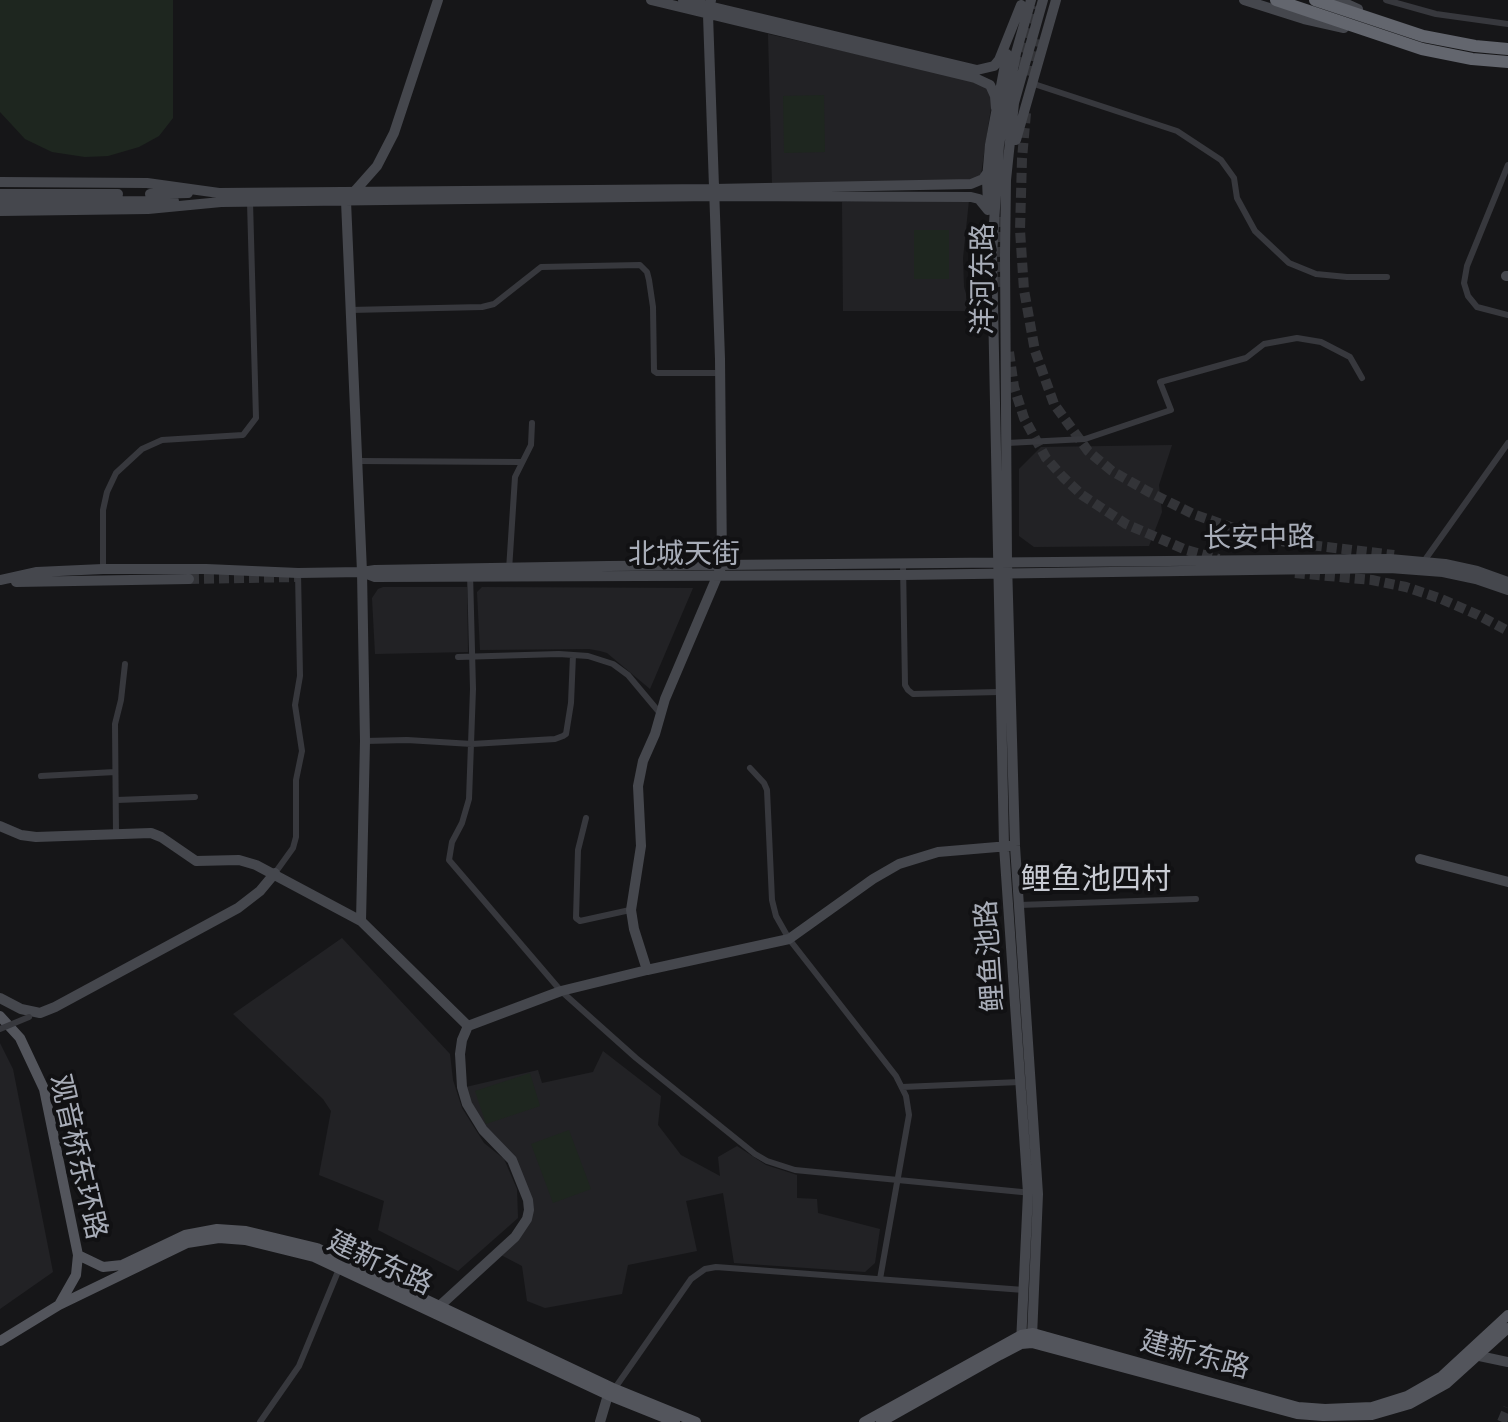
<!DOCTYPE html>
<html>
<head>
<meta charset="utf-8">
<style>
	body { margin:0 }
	canvas { display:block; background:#161618 }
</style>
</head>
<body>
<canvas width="1508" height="1422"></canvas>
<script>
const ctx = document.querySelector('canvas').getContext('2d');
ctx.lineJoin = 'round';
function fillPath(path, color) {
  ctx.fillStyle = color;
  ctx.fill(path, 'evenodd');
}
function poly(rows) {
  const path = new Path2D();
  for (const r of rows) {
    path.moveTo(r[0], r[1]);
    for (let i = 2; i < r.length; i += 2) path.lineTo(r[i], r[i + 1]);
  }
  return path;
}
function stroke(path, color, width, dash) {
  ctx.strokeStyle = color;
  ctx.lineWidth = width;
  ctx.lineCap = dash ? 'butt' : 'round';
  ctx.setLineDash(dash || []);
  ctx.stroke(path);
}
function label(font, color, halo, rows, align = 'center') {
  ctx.font = font + ' "Public Sans","Noto Sans SC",sans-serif';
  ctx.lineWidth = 8;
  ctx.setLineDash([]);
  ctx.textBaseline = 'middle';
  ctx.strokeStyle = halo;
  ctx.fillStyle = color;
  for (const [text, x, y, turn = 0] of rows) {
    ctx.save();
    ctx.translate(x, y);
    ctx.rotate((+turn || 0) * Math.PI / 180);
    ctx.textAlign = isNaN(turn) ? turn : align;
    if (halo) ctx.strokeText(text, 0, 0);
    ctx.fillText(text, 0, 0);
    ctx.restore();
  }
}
const built = poly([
	[768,34,976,81,988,87,992,101,981,174,974,180,772,184],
	[969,200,963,258,964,287,971,311,843,311,842,202],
	[1172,445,1159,485,1162,512,1149,546,1034,547,1019,536,1019,469,1041,447],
	[383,587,467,587,468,652,375,654,372,598,378,589],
	[482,587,693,588,650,689,607,653,600,651,589,649,480,650,477,592],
	[342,938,450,1054,453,1080,462,1108,484,1143,504,1159,517,1189,518,1218,458,1271,378,1230,384,1201,319,1175,331,1111,323,1099,233,1014],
	[0,1043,13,1069,53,1272,0,1309],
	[603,1051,661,1096,658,1125,681,1155,720,1176,718,1157,737,1146,766,1165,797,1175,797,1198,817,1199,818,1213,880,1229,875,1263,865,1272,734,1263,723,1193,686,1201,697,1251,628,1265,622,1294,545,1308,527,1301,522,1266,501,1255,525,1230,532,1199,471,1102,466,1087,538,1070,542,1083,593,1072]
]);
const green = poly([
	[0,0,173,0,173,118,159,136,139,147,108,156,85,157,52,152,25,139,0,112],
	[824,95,825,152,784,153,783,96],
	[914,230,949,230,949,279,914,279],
	[530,1073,540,1106,486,1124,475,1091],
	[569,1130,591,1189,553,1203,531,1144]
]);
const secondaryTunnel = poly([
	[1019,67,1034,6],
	[1031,76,1036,39],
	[1026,113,1022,159,1020,230,1024,290,1035,351,1054,404,1088,451,1112,471,1147,491,1193,514,1236,529,1285,542,1394,555],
	[999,217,1001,290],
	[1009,352,1014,387,1024,418,1046,458,1063,477,1082,495,1126,524,1186,550,1219,559],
	[1295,573,1372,580,1406,587,1439,598,1478,615,1508,631],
	[189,579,298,577],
	[1502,1422,1508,1408]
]);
const street = poly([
	[1386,0,1436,14,1508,24],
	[1031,83,1177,131,1221,160,1234,178,1237,198,1255,231,1289,263,1316,274,1347,277,1387,277],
	[1508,165,1467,266,1464,283,1468,296,1477,307,1508,315],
	[350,310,482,307,494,304,541,267,640,265,647,272,649,280,653,307,654,371,657,373,720,373],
	[1007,443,1085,439,1171,410,1160,382,1246,358,1264,344,1297,338,1321,342,1350,357,1362,378],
	[358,461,521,462],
	[903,564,905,685,908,690,913,694,999,692],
	[1422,564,1508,443],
	[103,569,103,510,107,492,116,473,142,449,162,440,243,435,256,418,250,202],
	[509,570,515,477,531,445,532,423],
	[470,573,473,689,469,799,462,823,452,842,449,860,561,991,636,1058,755,1154,767,1161,795,1170,1032,1193],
	[458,657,559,654,588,656,613,664,628,675,659,712],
	[365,741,407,740,472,744,555,739,563,736,566,734,571,703,573,655],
	[750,768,764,783,767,790,772,900,776,916,789,939,896,1076,906,1096,909,1115,880,1279],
	[41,776,115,772],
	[117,800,195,797],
	[586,818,578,850,576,918,580,921,630,910],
	[116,833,115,724,121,700,125,664],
	[275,873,293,848,296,837,296,780,302,751,295,705,300,676,298,573],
	[1019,905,1196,899],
	[902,1087,1020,1082],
	[615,1388,691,1279,705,1269,716,1267,1024,1290],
	[260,1422,299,1366,339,1269]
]);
const secondary = poly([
	[651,0,975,78,990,85,995,96,996,108],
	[683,0,977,70,994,66,999,60,1021,5],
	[1244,0,1304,19,1344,28],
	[1338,0,1358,9],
	[1016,140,1056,0],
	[0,182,147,183,219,193,714,189,971,184,983,179,988,172],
	[0,194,118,194],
	[150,194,188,193],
	[0,202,174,201],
	[988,205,987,179,990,145,1007,54],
	[0,211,148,209,221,202,714,196,971,197,979,199,988,210],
	[1506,276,1508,276],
	[362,572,375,570,608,566,1390,559,1445,564,1477,571,1508,582],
	[0,580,37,572,103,569,206,569,298,573,362,572,375,577,903,575,1390,568,1443,572,1476,579,1508,590],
	[16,582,189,579],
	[0,826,21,835,36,837,151,833,161,837,196,861,239,860,256,865,361,921,468,1026,462,1040,460,1054,462,1087,467,1104,483,1130,512,1160,528,1200,529,1210,527,1219,515,1237,433,1312],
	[1420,859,1508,882],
	[361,921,365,741,362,572,346,201,377,166,394,133,438,0],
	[647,970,789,939,873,879,899,864,938,852,1009,846],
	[0,998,21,1009,40,1013,55,1007,238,908,260,891,275,873],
	[468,1026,561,991,647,970,634,929,631,910,641,846,638,786,643,761,655,734,665,699,722,565,720,359,708,15,711,0],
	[1032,1337,1038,1194,1015,846,1007,563,1005,255,1006,180,1014,103,1043,0],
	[1021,1343,1028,1193,1004,846,992,255,999,145,1016,53,1031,0],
	[1470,1354,1508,1362],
	[600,1422,608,1395,614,1390]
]);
const primary = poly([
	[0,1016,20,1038,44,1089,78,1255,76,1275,59,1305,0,1341],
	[78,1255,103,1267,122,1265,185,1235,217,1229,246,1231,317,1248,615,1389,696,1422],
	[59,1305,187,1243,219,1238,245,1240,314,1257,608,1395,675,1422],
	[864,1422,1021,1335,1033,1333,1298,1407,1325,1409,1372,1407,1407,1396,1442,1376,1508,1315],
	[881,1422,1000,1355,1021,1344,1032,1343,1297,1414,1323,1416,1372,1415,1410,1404,1446,1384,1508,1328]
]);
const highway = poly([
	[1276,0,1422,49,1472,59,1508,62],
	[1315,0,1423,36,1475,46,1508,49]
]);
const streetBridge = poly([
	[0,1029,29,1017]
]);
const streetNames = [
	["洋河东路",983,279,-90],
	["长安中路",1259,538,-1],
	["北城天街",684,554],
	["鲤鱼池路",990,956,-94],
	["观音桥东环路",78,1157,77],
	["建新东路",380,1263,25],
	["建新东路",1195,1355,15]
];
const neighbourhoodNames = [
	["鲤鱼池四村",1096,880]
];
fillPath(built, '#222225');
fillPath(green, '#1e261f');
stroke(secondaryTunnel, '#333438', 10, [10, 5]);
stroke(street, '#37383d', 6);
stroke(secondary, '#45474d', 10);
stroke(primary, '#53555c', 10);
stroke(highway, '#63666e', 12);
stroke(streetBridge, '#37383d', 6);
label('28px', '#a8adb8', '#111113', streetNames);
label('30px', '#c9ccd4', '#111113', neighbourhoodNames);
</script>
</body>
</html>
